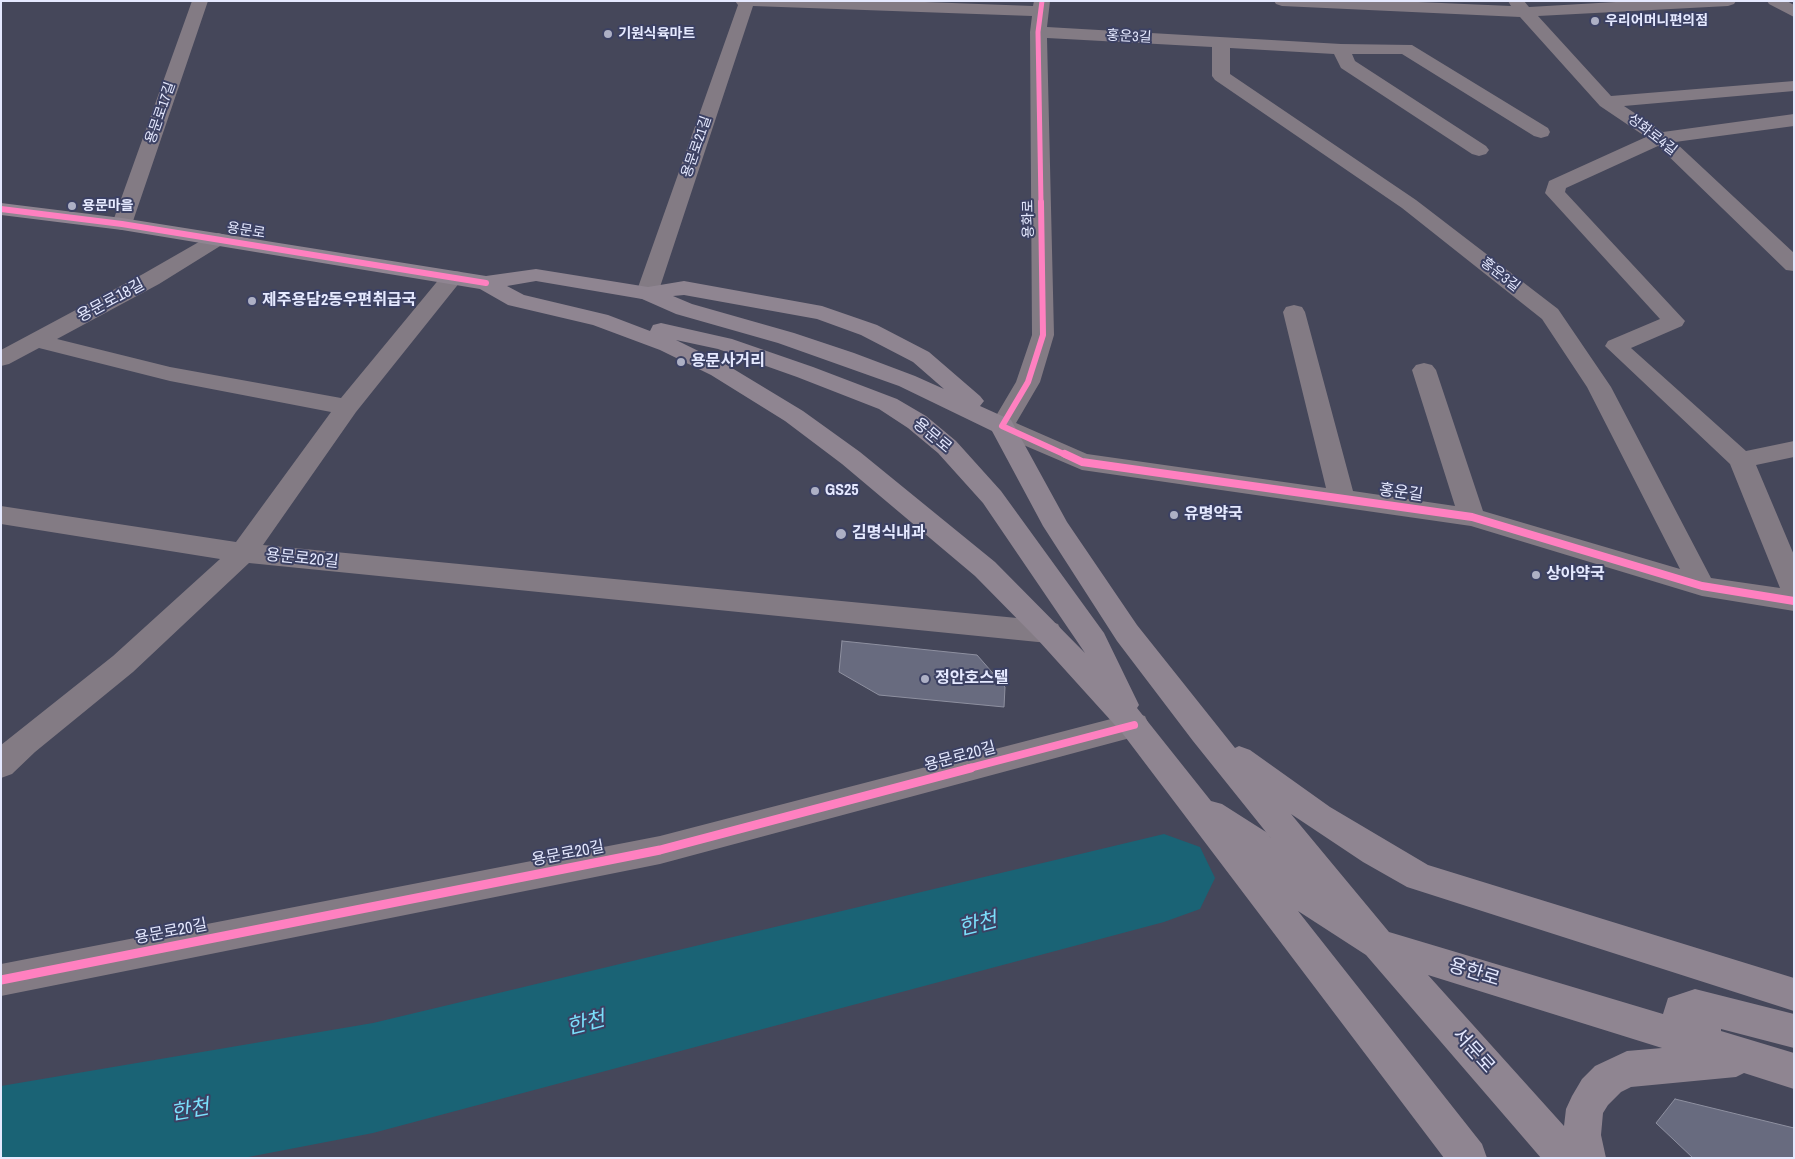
<!DOCTYPE html>
<html>
<head>
<meta charset="utf-8">
<style>
	body { margin:0 }
	#map { position:relative; width:1795px; height:1159px; overflow:hidden; background:#45475a; font-family:"Archivo Narrow",sans-serif }
	canvas { display:block }
	.frame { position:absolute; inset:0; border:2px solid #e5e9ff; pointer-events:none }
</style>
</head>
<body>
<div id="map">
<canvas width="1795" height="1159"></canvas>
<div class="frame"></div>
</div>
<script>
const ctx = document.querySelector('canvas').getContext('2d');
ctx.lineJoin = 'round';
function poly(rows) {
  const path = new Path2D();
  for (const r of rows) {
    path.moveTo(r[0], r[1]);
    for (let i = 2; i < r.length; i += 2) path.lineTo(r[i], r[i + 1]);
  }
  return path;
}
function fillPath(path, color) {
  ctx.fillStyle = color;
  ctx.fill(path, 'evenodd');
}
function stroke(path, color, width, dash) {
  ctx.strokeStyle = color;
  ctx.lineWidth = width;
  ctx.lineCap = dash ? 'butt' : 'round';
  ctx.setLineDash(dash || []);
  ctx.stroke(path);
}
function label(font, color, halo, rows, align = 'center') {
  ctx.font = font + ' "Archivo Narrow","Noto Sans KR",sans-serif';
  ctx.lineWidth = 4;
  ctx.setLineDash([]);
  ctx.textBaseline = 'middle';
  ctx.strokeStyle = halo;
  ctx.fillStyle = color;
  for (const [text, x, y, turn = 0] of rows) {
    ctx.save();
    ctx.translate(x, y);
    ctx.rotate((+turn || 0) * Math.PI / 180);
    ctx.textAlign = isNaN(turn) ? turn : align;
    if (halo) ctx.strokeText(text, 0, 0);
    ctx.fillText(text, 0, 0);
    ctx.restore();
  }
}
const river = poly([
	[1164,834,1200,847,1215,878,1200,909,1164,922,373,1133,243,1158,1,1158,1,1086,373,1023,1164,834]
]);
const building = poly([
	[842,641,977,655,1005,687,1004,707,879,695,839,672,842,641],
	[1675,1099,1794,1128,1794,1158,1693,1158,1656,1123,1675,1099]
]);
const minor = poly([
	[192,1,208,1,132,224,129,228,122,230,115,228,112,224,192,1],
	[735,1,898,1,1033,6,1034,1,1050,1,1047,27,1341,44,1412,45,1548,128,1550,132,1548,136,1541,138,1534,136,1402,54,1352,54,1355,61,1486,146,1489,150,1486,154,1479,156,1472,154,1341,68,1334,54,1230,48,1230,74,1416,200,1558,309,1611,387,1711,578,1780,588,1730,464,1605,346,1608,341,1660,319,1545,193,1549,181,1646,137,1600,106,1520,17,1282,6,1276,4,1274,1,1395,1,1511,6,1508,1,1524,1,1529,7,1633,1,1736,1,1734,4,1728,6,1538,16,1611,96,1794,81,1794,91,1624,106,1663,132,1794,114,1794,126,1675,142,1794,253,1794,271,1786,270,1658,146,1566,188,1565,192,1685,321,1682,326,1631,348,1746,451,1794,441,1794,457,1756,465,1794,555,1794,611,1702,596,1471,526,1082,470,993,432,990,426,1016,382,1032,335,1030,32,1032,16,753,6,658,293,655,298,647,300,639,298,636,293,738,5,735,1],
	[1047,38,1212,47,1212,76,1215,80,1402,208,1542,319,1587,387,1680,569,1483,511,1436,370,1432,365,1424,363,1416,365,1412,370,1455,506,1353,491,1305,312,1302,307,1294,305,1286,307,1283,312,1326,488,1087,454,1016,423,1040,382,1054,335,1047,38],
	[1767,1,1787,1,1794,5,1794,17,1769,4,1767,1],
	[218,233,225,235,228,239,225,243,159,284,57,339,170,367,341,398,445,272,453,271,461,272,464,277,356,412,263,545,1048,621,1058,624,1062,632,1058,640,1048,643,249,563,133,672,35,752,12,774,1,778,1,745,113,656,220,559,1,524,1,506,236,542,331,412,170,381,39,348,9,364,1,366,1,350,143,274,211,235,218,233],
	[1134,713,1145,716,1149,725,1145,734,660,864,1,996,1,964,660,836,1134,713]
]);
const major = poly([
	[1,203,122,218,486,276,536,269,648,287,684,281,822,306,877,325,929,352,980,396,984,401,980,406,1011,420,1067,522,1137,625,1235,748,1239,746,1250,750,1330,807,1428,865,1794,978,1794,1011,1407,887,1363,862,1291,814,1389,932,1663,1014,1668,998,1695,989,1794,1014,1794,1048,1721,1029,1721,1031,1794,1053,1794,1089,1744,1073,1736,1077,1631,1087,1621,1092,1608,1105,1603,1113,1601,1135,1606,1158,1541,1158,1366,955,1298,911,1482,1144,1487,1158,1444,1158,1123,734,1038,640,975,576,842,464,785,421,711,375,660,350,593,325,508,305,480,289,122,230,1,215,1,203],
	[536,281,642,299,676,314,778,343,899,386,992,431,1043,526,1117,641,1193,741,1282,852,1266,832,1222,804,1211,801,1137,708,1139,705,1104,633,1001,491,956,441,926,416,897,399,813,367,732,339,661,323,653,325,650,331,608,315,524,295,507,286,536,281],
	[684,295,817,319,861,335,913,362,944,389,915,376,854,353,794,333,692,304,673,296,684,295],
	[676,340,718,349,797,377,879,409,908,428,938,453,983,503,1085,653,995,562,860,452,803,411,727,365,676,340],
	[1428,975,1662,1048,1627,1051,1595,1066,1582,1079,1572,1096,1566,1109,1564,1126,1428,975]
]);
const cyclewayFar3 = poly([
	[1041,203,1038,32,1042,1]
]);
const cyclewayFar2 = poly([
	[1041,202,1043,335,1028,382,1002,426,1068,456],
	[1,209,122,224,486,283]
]);
const cyclewayFar1 = poly([
	[1065,454,1082,462,1472,517,1702,586,1794,601],
	[966,769,1134,725]
]);
const cycleway = poly([
	[1,980,660,850,971,768]
]);
const markers = [
	[1595,21,5,"#adb0c5"],
	[608,34,5,"#adb0c5"],
	[72,206,5,"#adb0c5"],
	[252,301,5,"#adb0c5"],
	[681,362,5,"#adb0c5"],
	[815,491,5,"#adb0c5"],
	[1174,515,5,"#adb0c5"],
	[841,534,6,"#adb0c5"],
	[1536,575,5,"#adb0c5"],
	[925,679,5,"#adb0c5"]
];
const farPoinames = [
	["우리어머니편의점",1605,21],
	["기원식육마트",618,34],
	["용문마을",82,206]
];
const farStreetnames = [
	["홍운3길",1129,37,3],
	["용문로17길",161,113,-71],
	["성화로4길",1652,135,38],
	["용문로21길",697,147,-71],
	["용화로",1029,219,-91],
	["용문로",246,231,9],
	["홍운3길",1500,275,38]
];
const streetNames = [
	["용문로18길",111,301,-28],
	["용문로",932,436,40],
	["홍운길",1401,493,8],
	["용문로20길",302,559,6],
	["용문로20길",960,757,-15],
	["용문로20길",568,854,-11],
	["용문로20길",171,932,-11]
];
const poiNames = [
	["제주용담2동우편취급국",262,301],
	["용문사거리",691,362],
	["GS25",825,491],
	["유명약국",1184,515],
	["김명식내과",852,534],
	["상아약국",1546,575],
	["정안호스텔",935,679]
];
const nearStreetnames = [
	["용한로",1474,973,17],
	["서문로",1473,1051,48]
];
const nearWaternames = [
	["한천",978,925,-14],
	["한천",586,1024,-14],
	["한천",190,1111,-10]
];
fillPath(river, '#1a6375');
fillPath(building, '#686b7f');
stroke(building, '#8e90a0', 1);
fillPath(minor, '#837b84');
fillPath(major, '#8f8591');
stroke(cyclewayFar3, '#ff80c0', 5);
stroke(cyclewayFar2, '#ff80c0', 6);
stroke(cyclewayFar1, '#ff80c0', 8);
stroke(cycleway, '#ff80c0', 9);
for (const [x, y, r, color] of markers) {
  const dot = new Path2D();
  dot.arc(x, y, r, 0, 2 * Math.PI);
  ctx.fillStyle = color;
  ctx.fill(dot);
  stroke(dot, '#3c4163', 2);
}
label('bold 14px', '#e5e9ff', '#3c4163', farPoinames, 'left');
label('14px', '#e5e9ff', '#3c4163', farStreetnames);
label('16px', '#e5e9ff', '#3c4163', streetNames);
label('bold 16px', '#e5e9ff', '#3c4163', poiNames, 'left');
label('19px', '#e5e9ff', '#3c4163', nearStreetnames);
label('italic 21px', '#7bdffb', '#3c4163', nearWaternames);
</script>
</body>
</html>
